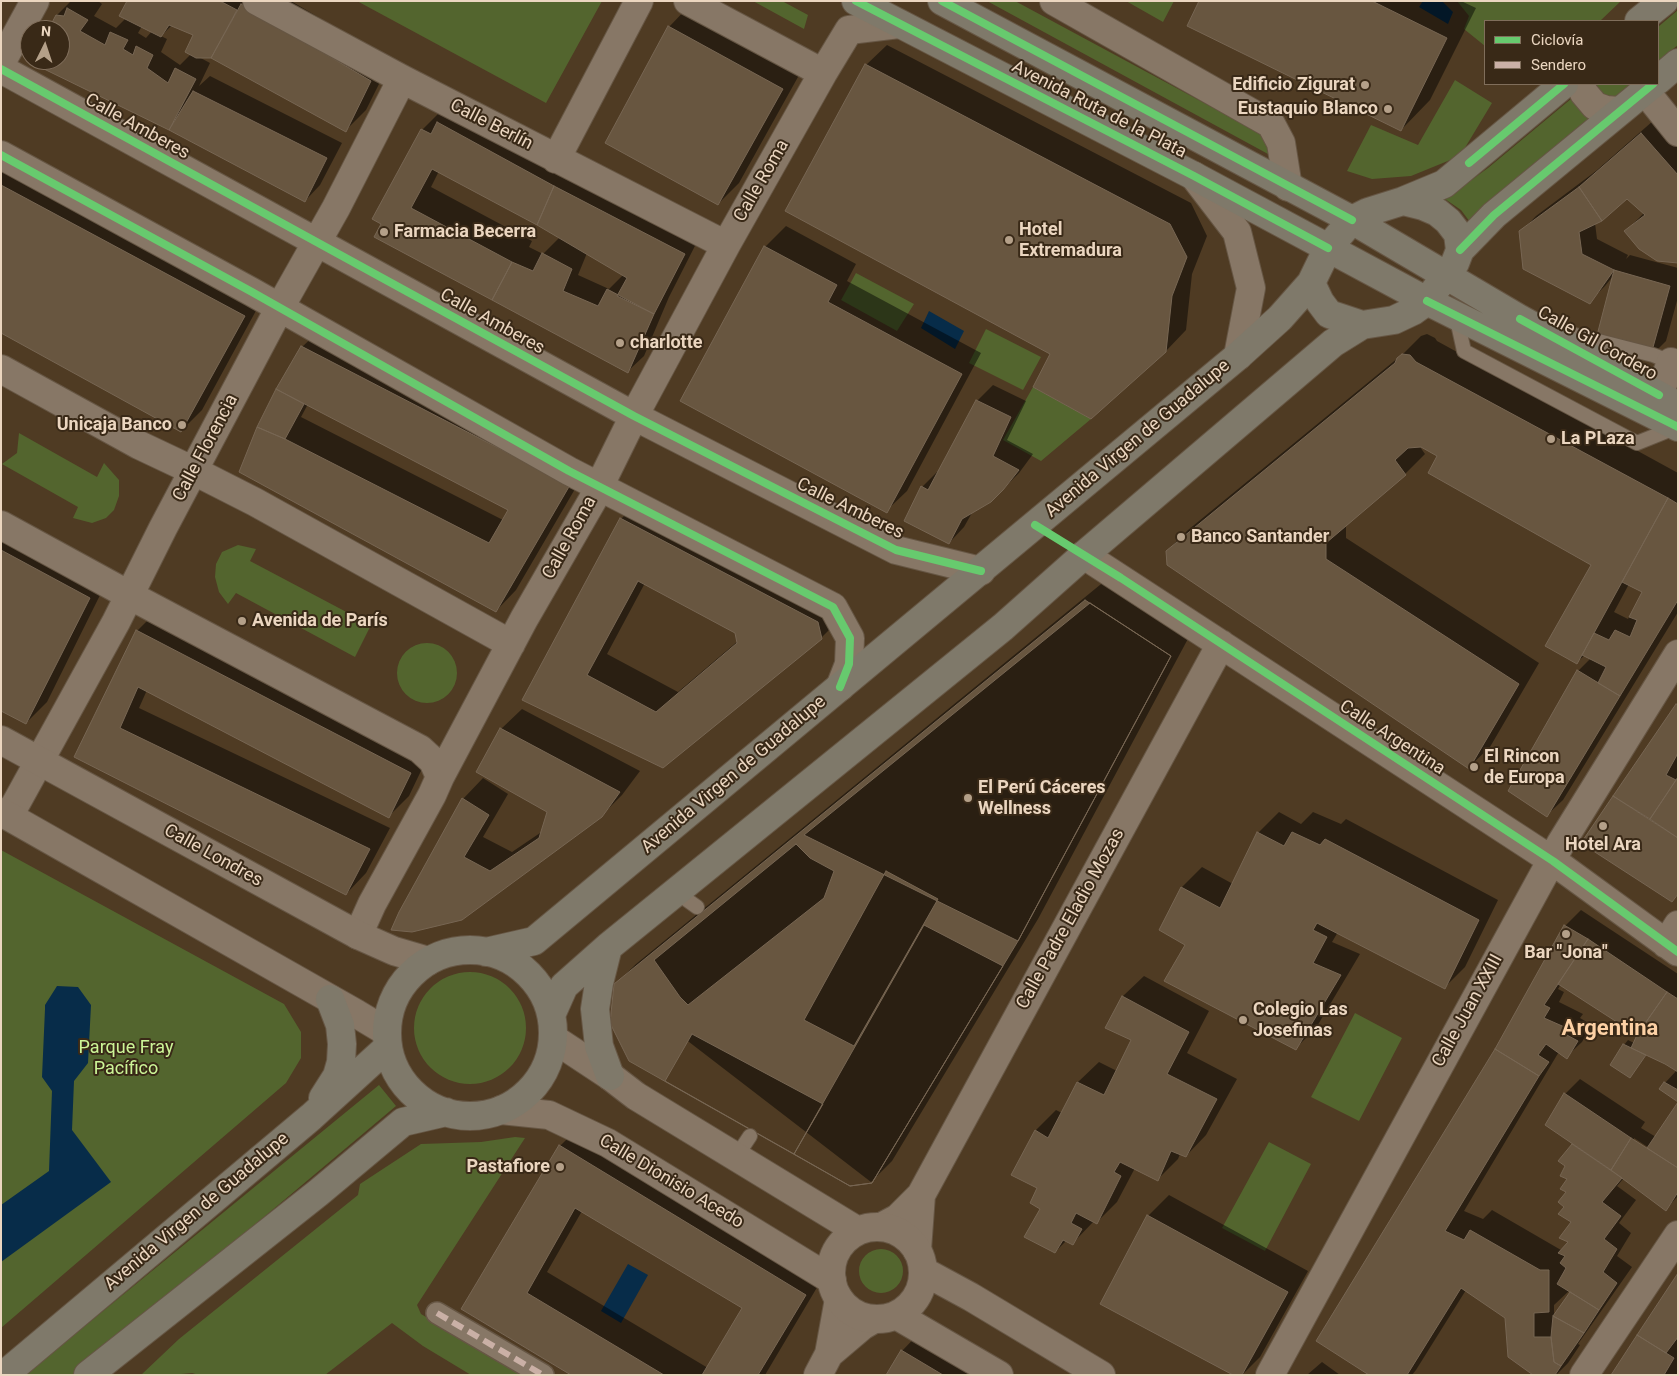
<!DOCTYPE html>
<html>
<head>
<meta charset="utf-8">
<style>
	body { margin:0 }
	#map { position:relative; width:1679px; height:1376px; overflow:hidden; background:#4f3b23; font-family:Roboto,sans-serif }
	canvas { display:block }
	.frame { position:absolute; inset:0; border:2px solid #ebd6c0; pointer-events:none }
	.legend { position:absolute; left:1484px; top:20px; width:175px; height:65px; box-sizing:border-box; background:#392917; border:1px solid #806e5b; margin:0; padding:6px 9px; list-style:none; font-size:15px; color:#ebd6c0 }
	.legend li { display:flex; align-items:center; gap:10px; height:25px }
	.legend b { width:25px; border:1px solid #806e5b }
	.north { position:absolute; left:20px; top:20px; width:50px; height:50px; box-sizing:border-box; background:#392917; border:1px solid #806e5b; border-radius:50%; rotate:4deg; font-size:14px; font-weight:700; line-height:20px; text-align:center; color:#ebd6c0 }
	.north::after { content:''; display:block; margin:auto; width:18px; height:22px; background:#b4a089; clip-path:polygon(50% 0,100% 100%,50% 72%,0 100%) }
</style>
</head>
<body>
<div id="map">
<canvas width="1679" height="1376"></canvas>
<div class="frame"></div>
<ul class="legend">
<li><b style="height:6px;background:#67ca6e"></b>Ciclovía</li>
<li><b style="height:6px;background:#cab0a6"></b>Sendero</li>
</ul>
<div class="north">N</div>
</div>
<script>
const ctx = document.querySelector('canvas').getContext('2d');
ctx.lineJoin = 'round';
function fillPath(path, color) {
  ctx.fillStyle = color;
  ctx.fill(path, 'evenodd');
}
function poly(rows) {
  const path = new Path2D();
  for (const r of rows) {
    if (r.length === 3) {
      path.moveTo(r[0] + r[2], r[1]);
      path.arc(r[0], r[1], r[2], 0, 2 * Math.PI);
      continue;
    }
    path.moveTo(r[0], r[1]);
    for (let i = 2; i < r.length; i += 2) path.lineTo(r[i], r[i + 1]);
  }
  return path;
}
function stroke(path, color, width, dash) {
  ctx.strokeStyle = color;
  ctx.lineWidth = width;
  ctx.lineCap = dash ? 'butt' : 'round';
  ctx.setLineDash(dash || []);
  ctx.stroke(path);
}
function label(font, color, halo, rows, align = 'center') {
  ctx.font = font + ' Roboto,sans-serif';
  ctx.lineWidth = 4;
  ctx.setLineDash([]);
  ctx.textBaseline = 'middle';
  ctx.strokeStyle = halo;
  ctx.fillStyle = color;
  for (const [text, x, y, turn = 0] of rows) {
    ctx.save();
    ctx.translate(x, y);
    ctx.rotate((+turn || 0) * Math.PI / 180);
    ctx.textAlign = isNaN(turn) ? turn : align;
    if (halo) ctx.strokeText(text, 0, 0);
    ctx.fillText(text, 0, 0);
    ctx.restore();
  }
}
const green = poly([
	[357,1,602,1,546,103],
	[753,1,782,1,808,15,804,29],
	[987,1,1015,1,1271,139,1268,154],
	[1126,1,1174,1,1163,22],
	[1457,1,1621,1,1600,21,1485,21,1485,46,1464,29,1469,16],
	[1678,10,1678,45,1658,61,1658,27],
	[1455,80,1492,103,1460,156,1411,176,1372,179,1347,171,1371,125,1418,145],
	[1589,84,1631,84,1566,138,1473,226,1461,210,1445,199,1488,168],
	[856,273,914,304,897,331,841,300],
	[986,329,1041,357,1023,390,969,363],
	[1033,387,1091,419,1041,461,1003,440],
	[19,433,97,477,104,463,119,480,119,496,114,510,106,518,92,523,73,518,78,507,2,464,17,453],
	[238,545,256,549,250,561,371,625,355,657,236,593,228,604,219,592,215,577,216,564,222,552],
	[427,673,30],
	[1,850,284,1004,301,1032,301,1058,286,1083,1,1328],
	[470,1028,56],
	[1355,1013,1402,1038,1359,1121,1311,1097],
	[379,1085,396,1106,76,1375,25,1375],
	[515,1137,525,1138,417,1305,421,1314,524,1375,471,1375,423,1346,392,1323,325,1375,199,1375,192,1373,171,1375,141,1375,179,1339,358,1195,360,1184,421,1144,481,1142],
	[1269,1142,1311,1164,1265,1251,1222,1228],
	[881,1271,22]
]);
const water = poly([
	[1423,1,1442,1,1453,12,1448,24,1419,7],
	[929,311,964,331,955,349,921,328],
	[57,986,78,987,91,1005,88,1063,74,1081,72,1130,111,1182,1,1262,1,1205,49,1171,52,1091,42,1077,45,1009,45,1005],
	[628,1264,648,1275,621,1323,601,1311]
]);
const shadow = poly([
	[71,1,98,1,102,4,94,16,116,28,126,18,129,1,291,1,391,60,366,110,346,130,212,57,197,56,210,63,199,86,210,76,342,143,320,185,305,201,170,129,45,68,43,60,60,60,60,30,49,30,57,15],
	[172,25,194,34,191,54,180,65,161,52,167,39,161,36],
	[142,26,152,31,146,38,138,33],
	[1201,1,1461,1,1476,8,1430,100,1401,130],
	[689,6,803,68,739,183,718,204,669,27],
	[887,45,1191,203,1207,236,1192,274,1186,330,1166,351,1052,354,866,65],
	[443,109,699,238,669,297,644,356,628,371,376,236,422,130],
	[439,171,560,237,543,254,529,247,532,241,431,187],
	[587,253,624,274,609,289,578,275],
	[1662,113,1678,131,1678,262,1626,231,1644,213,1627,197,1595,223,1597,239,1628,255,1626,259,1630,255,1678,268,1678,297,1666,341,1650,357,1614,275,1605,286,1589,302,1521,232,1536,216,1596,171],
	[1,154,264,296,202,410,181,431,1,331],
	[786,226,856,264,847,281,981,353,907,491,886,511,682,401,765,247],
	[323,327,589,465,516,590,496,611,258,428,278,389,302,347],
	[308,404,509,509,503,520,301,417],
	[1427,334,1435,338,1437,341,1678,473,1678,612,1563,800,1547,815,1578,671,1591,658,1585,655,1577,662,1593,564,1439,455,1418,444,1425,454,1405,474,1346,524,1346,538,1539,663,1490,747,1469,767,1167,551,1188,530,1404,353,1421,336],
	[1629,584,1644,591,1628,619,1614,612],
	[993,385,1026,401,1007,440,1033,454,1019,473,1003,489,973,511,964,527,949,543,922,487,937,472,939,473,977,401],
	[642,498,842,617,821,638,663,767,523,699,621,519],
	[645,583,736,632,738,641,678,692,607,654],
	[1,519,109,577,47,702,26,723,1,709],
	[1106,580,1190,635,1038,919,892,1161,871,1182,615,985,636,964],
	[157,611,430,752,409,796,389,816,147,690,139,708,390,828,366,873,346,894,75,756,137,631],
	[1678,704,1678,895,1672,901,1583,843],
	[522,709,640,771,622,795,601,816,462,919,463,799,483,778,508,794,483,837,512,852,543,831,549,811,501,729],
	[1279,812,1301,824,1313,812,1341,824,1346,819,1498,900,1465,967,1445,987,1338,932,1332,942,1360,954,1316,1028,1296,1048,1187,944,1160,930,1182,887,1202,867,1233,884,1258,833],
	[1581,910,1678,974,1678,1100,1665,1083,1677,1070,1647,1054,1634,1071,1624,1045,1628,1040,1634,1043,1639,1035,1561,984,1558,989,1564,992,1559,1002,1583,1014,1580,1018,1592,1025,1582,1042,1566,1057,1559,1052,1557,1055,1464,1211,1483,1219,1492,1210,1561,1250,1570,1242,1573,1221,1566,1206,1569,1179,1567,1166,1560,1161,1573,1143,1565,1094,1580,1079,1645,1122,1641,1128,1656,1137,1678,1167,1634,1138,1634,1141,1678,1170,1678,1196,1666,1209,1624,1178,1617,1186,1636,1200,1619,1223,1631,1233,1617,1256,1632,1267,1578,1344,1580,1345,1568,1363,1556,1375,1535,1375,1506,1317,1466,1290,1416,1370,1412,1375,1371,1375,1496,1049,1565,926],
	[1570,1290,1573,1292,1554,1316,1554,1305],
	[1144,976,1209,1011,1187,1053,1237,1079,1206,1135,1186,1156,1180,1154,1178,1159,1157,1180,1135,1168,1117,1202,1097,1222,1094,1221,1073,1243,1067,1240,1055,1252,1042,1208,1039,1188,1013,1174,1036,1130,1056,1110,1062,1113,1078,1082,1099,1062,1117,1071,1133,1039,1107,1027,1123,996],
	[580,1126,825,1274,765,1375,574,1375,463,1309,560,1146],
	[582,1211,744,1307,708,1368,547,1272],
	[1169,1195,1308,1271,1260,1357,1242,1375,1148,1216],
	[1678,1275,1678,1375,1612,1375],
	[922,1330,997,1375,888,1375,902,1351],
	[1322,1362,1340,1375,1307,1375]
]);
const building = poly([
	[127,1,220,1,237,10,211,58,196,58,185,52,193,35,169,25,161,37,119,16,127,1],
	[1199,1,1372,1,1447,38,1401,131,1187,26,1199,1],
	[241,4,371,81,346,132,211,58,241,4],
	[67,8,88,20,80,31,105,45,110,32,128,40,123,49,133,55,136,46,153,55,147,68,168,83,175,68,196,79,169,130,44,69,42,60,60,60,60,30,48,30,56,15,64,16,67,8],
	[668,26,783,89,718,205,605,143,668,26],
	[865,64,1170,224,1187,257,1172,296,1166,352,1091,419,1033,387,1050,354,785,211,865,64],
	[193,91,327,158,305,202,169,130,193,91],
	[437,122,554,186,537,225,432,169,411,208,512,262,492,300,374,237,381,224,372,219,421,129,431,134,437,122],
	[1641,133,1678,175,1678,263,1657,261,1639,249,1624,231,1645,215,1627,199,1602,221,1579,187,1641,133],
	[1,185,245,316,181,432,1,333,1,185],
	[554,186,685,254,654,314,617,296,627,278,537,225,554,186],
	[1579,187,1602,221,1579,232,1582,254,1614,270,1590,304,1523,269,1519,231,1579,187],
	[764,246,837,285,828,302,962,374,887,513,680,401,764,246],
	[542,253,572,269,563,291,598,306,607,289,654,314,628,373,492,300,512,262,533,271,542,253],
	[1614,270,1670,286,1650,358,1595,343,1614,270],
	[301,346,570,485,496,612,239,472,257,427,285,439,489,543,508,510,276,389,301,346],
	[1402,354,1410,355,1416,362,1668,498,1577,664,1545,646,1591,565,1428,473,1437,456,1421,447,1408,448,1395,460,1406,475,1326,543,1326,559,1519,684,1469,769,1167,565,1166,551,1395,363,1397,358,1402,354],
	[276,389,304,404,285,439,257,427,276,389],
	[976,400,1011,417,993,456,1019,470,1003,490,991,502,962,519,949,544,904,521,921,486,928,490,976,400],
	[1668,498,1678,504,1678,600,1620,696,1598,683,1606,667,1582,655,1594,633,1609,640,1615,630,1630,637,1637,620,1629,617,1642,592,1622,582,1668,498],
	[620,518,818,622,822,639,663,768,522,700,620,518],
	[638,581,735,633,737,643,656,712,587,675,638,581],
	[1,550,90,598,26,724,1,711,1,550],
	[1085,600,1171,656,1018,941,872,1183,850,1186,629,1061,610,1023,614,984,1085,600],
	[1090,603,1171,656,1018,941,804,835,1090,603],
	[136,630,411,773,389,818,138,687,120,728,370,849,346,895,74,757,136,630],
	[1577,670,1620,696,1547,817,1508,791,1577,670],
	[1676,704,1678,705,1678,753,1666,775,1676,780,1650,819,1613,796,1676,704],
	[500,728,620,792,602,817,462,920,412,932,391,930,399,912,462,798,489,815,464,857,490,871,539,838,547,812,476,772,500,728],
	[1678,777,1678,838,1650,819,1678,777],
	[1613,796,1678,838,1678,894,1672,902,1581,843,1613,796],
	[1257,832,1284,846,1292,832,1320,845,1325,839,1479,920,1445,989,1317,923,1313,930,1327,937,1313,963,1341,975,1296,1050,1164,981,1185,945,1159,930,1181,887,1220,908,1257,832],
	[796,844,810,858,834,871,824,898,688,1005,680,997,654,960,796,844],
	[886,871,938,899,854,1046,804,1020,886,871],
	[924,925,1003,966,872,1183,850,1186,794,1154,924,925],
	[1564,925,1588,939,1544,1005,1550,1008,1544,1018,1569,1029,1565,1034,1578,1041,1567,1059,1546,1044,1538,1055,1549,1062,1539,1076,1495,1049,1564,925],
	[1588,939,1667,992,1637,1035,1558,984,1588,939],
	[1667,992,1678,999,1678,1072,1665,1064,1631,1048,1637,1035,1667,992],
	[1122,996,1189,1032,1167,1074,1217,1099,1186,1157,1171,1151,1158,1181,1120,1162,1114,1172,1121,1176,1097,1224,1076,1213,1071,1223,1082,1229,1073,1245,1063,1240,1055,1253,1024,1237,1040,1209,1030,1203,1037,1188,1011,1175,1035,1130,1048,1138,1077,1082,1104,1095,1131,1040,1105,1028,1122,996],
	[692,1034,823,1104,794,1154,665,1081,692,1034],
	[1623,1044,1646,1055,1630,1078,1610,1065,1623,1044],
	[1495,1049,1539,1076,1445,1231,1464,1240,1470,1230,1540,1270,1549,1270,1549,1312,1534,1313,1534,1337,1551,1337,1554,1362,1561,1366,1555,1375,1533,1375,1508,1357,1505,1318,1461,1288,1407,1375,1369,1375,1316,1341,1495,1049],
	[1664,1082,1678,1090,1678,1168,1647,1148,1678,1102,1659,1089,1664,1082],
	[1564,1093,1631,1138,1611,1170,1545,1125,1564,1093],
	[1631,1138,1678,1168,1678,1192,1666,1211,1611,1170,1631,1138],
	[1572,1144,1622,1178,1602,1202,1621,1216,1604,1239,1617,1249,1603,1272,1617,1283,1599,1310,1557,1284,1566,1268,1560,1263,1565,1256,1558,1253,1568,1242,1559,1238,1571,1222,1558,1214,1564,1207,1558,1202,1566,1192,1560,1189,1567,1179,1560,1176,1565,1166,1558,1161,1572,1144],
	[559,1145,806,1295,758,1375,702,1375,742,1308,575,1208,527,1293,664,1375,571,1375,461,1309,559,1145],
	[1147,1215,1288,1292,1242,1375,1233,1375,1100,1304,1147,1215],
	[1678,1273,1678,1337,1666,1353,1637,1335,1678,1273],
	[1570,1292,1599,1310,1584,1333,1553,1316,1570,1292],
	[1553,1316,1584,1333,1561,1366,1554,1362,1551,1337,1553,1316],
	[1637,1335,1674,1358,1664,1375,1611,1375,1637,1335],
	[901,1350,943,1375,886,1375,901,1350]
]);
const service = poly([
	[1456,315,1464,351,1637,443,1677,427],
	[1562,339,1571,334,1653,355,1671,362,1675,360],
	[676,892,697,907],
	[736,1157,750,1136]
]);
const pedestrian = poly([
	[437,1313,543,1375]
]);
const minor = poly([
	[257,1,402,79,726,245],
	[688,1,823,73],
	[1054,1,1271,124,1281,143,1288,187],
	[1,63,35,1],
	[1,69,634,416,896,550,981,571],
	[1580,84,1584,93,1595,106,1606,110,1619,111],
	[1645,91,1678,132],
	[1,155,252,292,569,471,833,607,850,638,849,664,840,687],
	[556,159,639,1],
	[1194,176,1237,232,1251,288,1238,356],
	[1,369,139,445,194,471,255,502,511,644],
	[1659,395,1671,362],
	[1,525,129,595,420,749,433,761,440,777],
	[1084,555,1553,861,1678,952],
	[9,816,116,622,163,528,279,309,336,208,402,79],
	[358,935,372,904,432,795,440,777,524,619,592,501,634,416,726,245,823,73,849,30,899,24],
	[1666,944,1678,925],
	[881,1227,898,1218,921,1195,1221,644],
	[917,1250,921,1195],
	[839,1299,829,1354,862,1326,874,1319],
	[818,1375,829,1354],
	[1270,1375,1561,843,1678,654],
	[1584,1375,1678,1235]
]);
const secondary = poly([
	[1,740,358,935,394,951,428,961],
	[1,812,357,1014,387,1032],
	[554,1039,610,1076,636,1096,858,1231],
	[501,1110,549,1115,608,1143,832,1280],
	[877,1273,46],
	[923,1271,971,1297,1101,1375],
	[896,1315,999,1375]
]);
const primary = poly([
	[856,1,1194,176,1427,301,1678,427],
	[942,1,1352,220,1520,319,1678,406],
	[1639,21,1664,1],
	[1658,80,1678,63],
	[1460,250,1494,215,1653,84],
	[1311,283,1320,302,1329,314,1362,325,1394,320,1413,311,1427,301,1455,263,1460,250,1458,234,1448,221,1437,212,1423,206,1403,201],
	[608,947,599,983,595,1009,599,1046,610,1076],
	[470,1033,83],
	[486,952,534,941,1238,356,1280,318,1311,283,1328,248,1352,220,1368,212,1403,201,1444,184,1564,84],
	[552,1013,564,986,608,947,1003,627,1084,555,1333,343,1362,325],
	[323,1098,337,1076,341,1062,342,1044,340,1025,330,999],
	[4,1375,311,1117,388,1047],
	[88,1375,318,1193,403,1122,446,1112]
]);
const quiet = poly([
	[437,1313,543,1375]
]);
const cycleway = poly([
	[856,1,1194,176,1328,248],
	[942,1,1352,220],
	[1,69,634,416,896,550,981,571],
	[1,155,252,292,569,471,833,607,850,638,849,664,840,687],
	[1469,163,1564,84],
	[1460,250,1494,215,1653,84],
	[1427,301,1678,427],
	[1520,319,1659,395],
	[1035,525,1121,578,1553,861,1678,952]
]);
const markers = [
	[1365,85,5,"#b4a089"],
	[1388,109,5,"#b4a089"],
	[384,232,5,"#b4a089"],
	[1009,240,5,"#b4a089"],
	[620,343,5,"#b4a089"],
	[182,425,5,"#b4a089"],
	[1551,439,5,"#b4a089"],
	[1181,537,5,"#b4a089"],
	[242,621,5,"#b4a089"],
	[1474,767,5,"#b4a089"],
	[968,798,5,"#b4a089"],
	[1603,826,5,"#b4a089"],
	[1566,934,5,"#b4a089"],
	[1243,1020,5,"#b4a089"],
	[560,1167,5,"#b4a089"]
];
const poiNames = [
	["Edificio Zigurat",1355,85,"right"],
	["Eustaquio Blanco",1378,109,"right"],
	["Hotel",1019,230],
	["Extremadura",1019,251],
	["Farmacia Becerra",394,232],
	["charlotte",630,343],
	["Unicaja Banco",172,425,"right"],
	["La PLaza",1561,439],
	["Banco Santander",1191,537],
	["Avenida de París",252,621],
	["El Rincon",1484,757],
	["de Europa",1484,778],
	["El Perú Cáceres",978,788],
	["Wellness",978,809],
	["Hotel Ara",1603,845,"center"],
	["Bar \"Jona\"",1566,953,"center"],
	["Colegio Las",1253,1010],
	["Josefinas",1253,1031],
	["Pastafiore",550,1167,"right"]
];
const streetNames = [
	["Avenida Ruta de la Plata",1099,110,27],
	["Calle Berlín",491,125,27],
	["Calle Amberes",137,127,29],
	["Calle Roma",762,181,-60],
	["Calle Amberes",492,322,29],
	["Calle Gil Cordero",1597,344,29],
	["Avenida Virgen de Guadalupe",1138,439,-40],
	["Calle Florencia",206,448,-62],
	["Calle Amberes",850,509,26],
	["Calle Roma",570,538,-61],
	["Calle Argentina",1392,738,33],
	["Avenida Virgen de Guadalupe",734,775,-40],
	["Calle Londres",213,856,29],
	["Calle Padre Eladio Mozas",1071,919,-61],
	["Calle Juan XXIII",1468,1011,-61],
	["Calle Dionisio Acedo",671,1182,31],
	["Avenida Virgen de Guadalupe",197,1212,-40]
];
const parkNames = [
	["Parque Fray",126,1048],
	["Pacífico",126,1069]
];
const districtNames = [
	["Argentina",1610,1029]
];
fillPath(green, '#53652e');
fillPath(water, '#072c49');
fillPath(shadow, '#0007');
fillPath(building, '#685640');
stroke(building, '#776653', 1);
stroke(service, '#665644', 16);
stroke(pedestrian, '#665644', 24);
stroke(minor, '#665644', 30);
stroke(secondary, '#665644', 30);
stroke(primary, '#665644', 30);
stroke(service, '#877766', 14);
stroke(pedestrian, '#877766', 21);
stroke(minor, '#877766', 28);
stroke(secondary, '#877766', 28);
stroke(primary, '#7f796a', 28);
stroke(quiet, '#cab0a6', 6, [12, 6]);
stroke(cycleway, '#67ca6e', 8);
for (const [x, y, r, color] of markers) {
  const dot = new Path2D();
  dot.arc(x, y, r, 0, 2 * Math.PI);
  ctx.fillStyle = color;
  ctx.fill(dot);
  stroke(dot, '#392917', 2);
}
label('bold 18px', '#ebd6c0', '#392917', poiNames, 'left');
label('18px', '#ebd6c0', '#392917', streetNames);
label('18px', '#ccf597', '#392917', parkNames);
label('bold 22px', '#fdd1a5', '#392917', districtNames);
</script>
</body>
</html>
